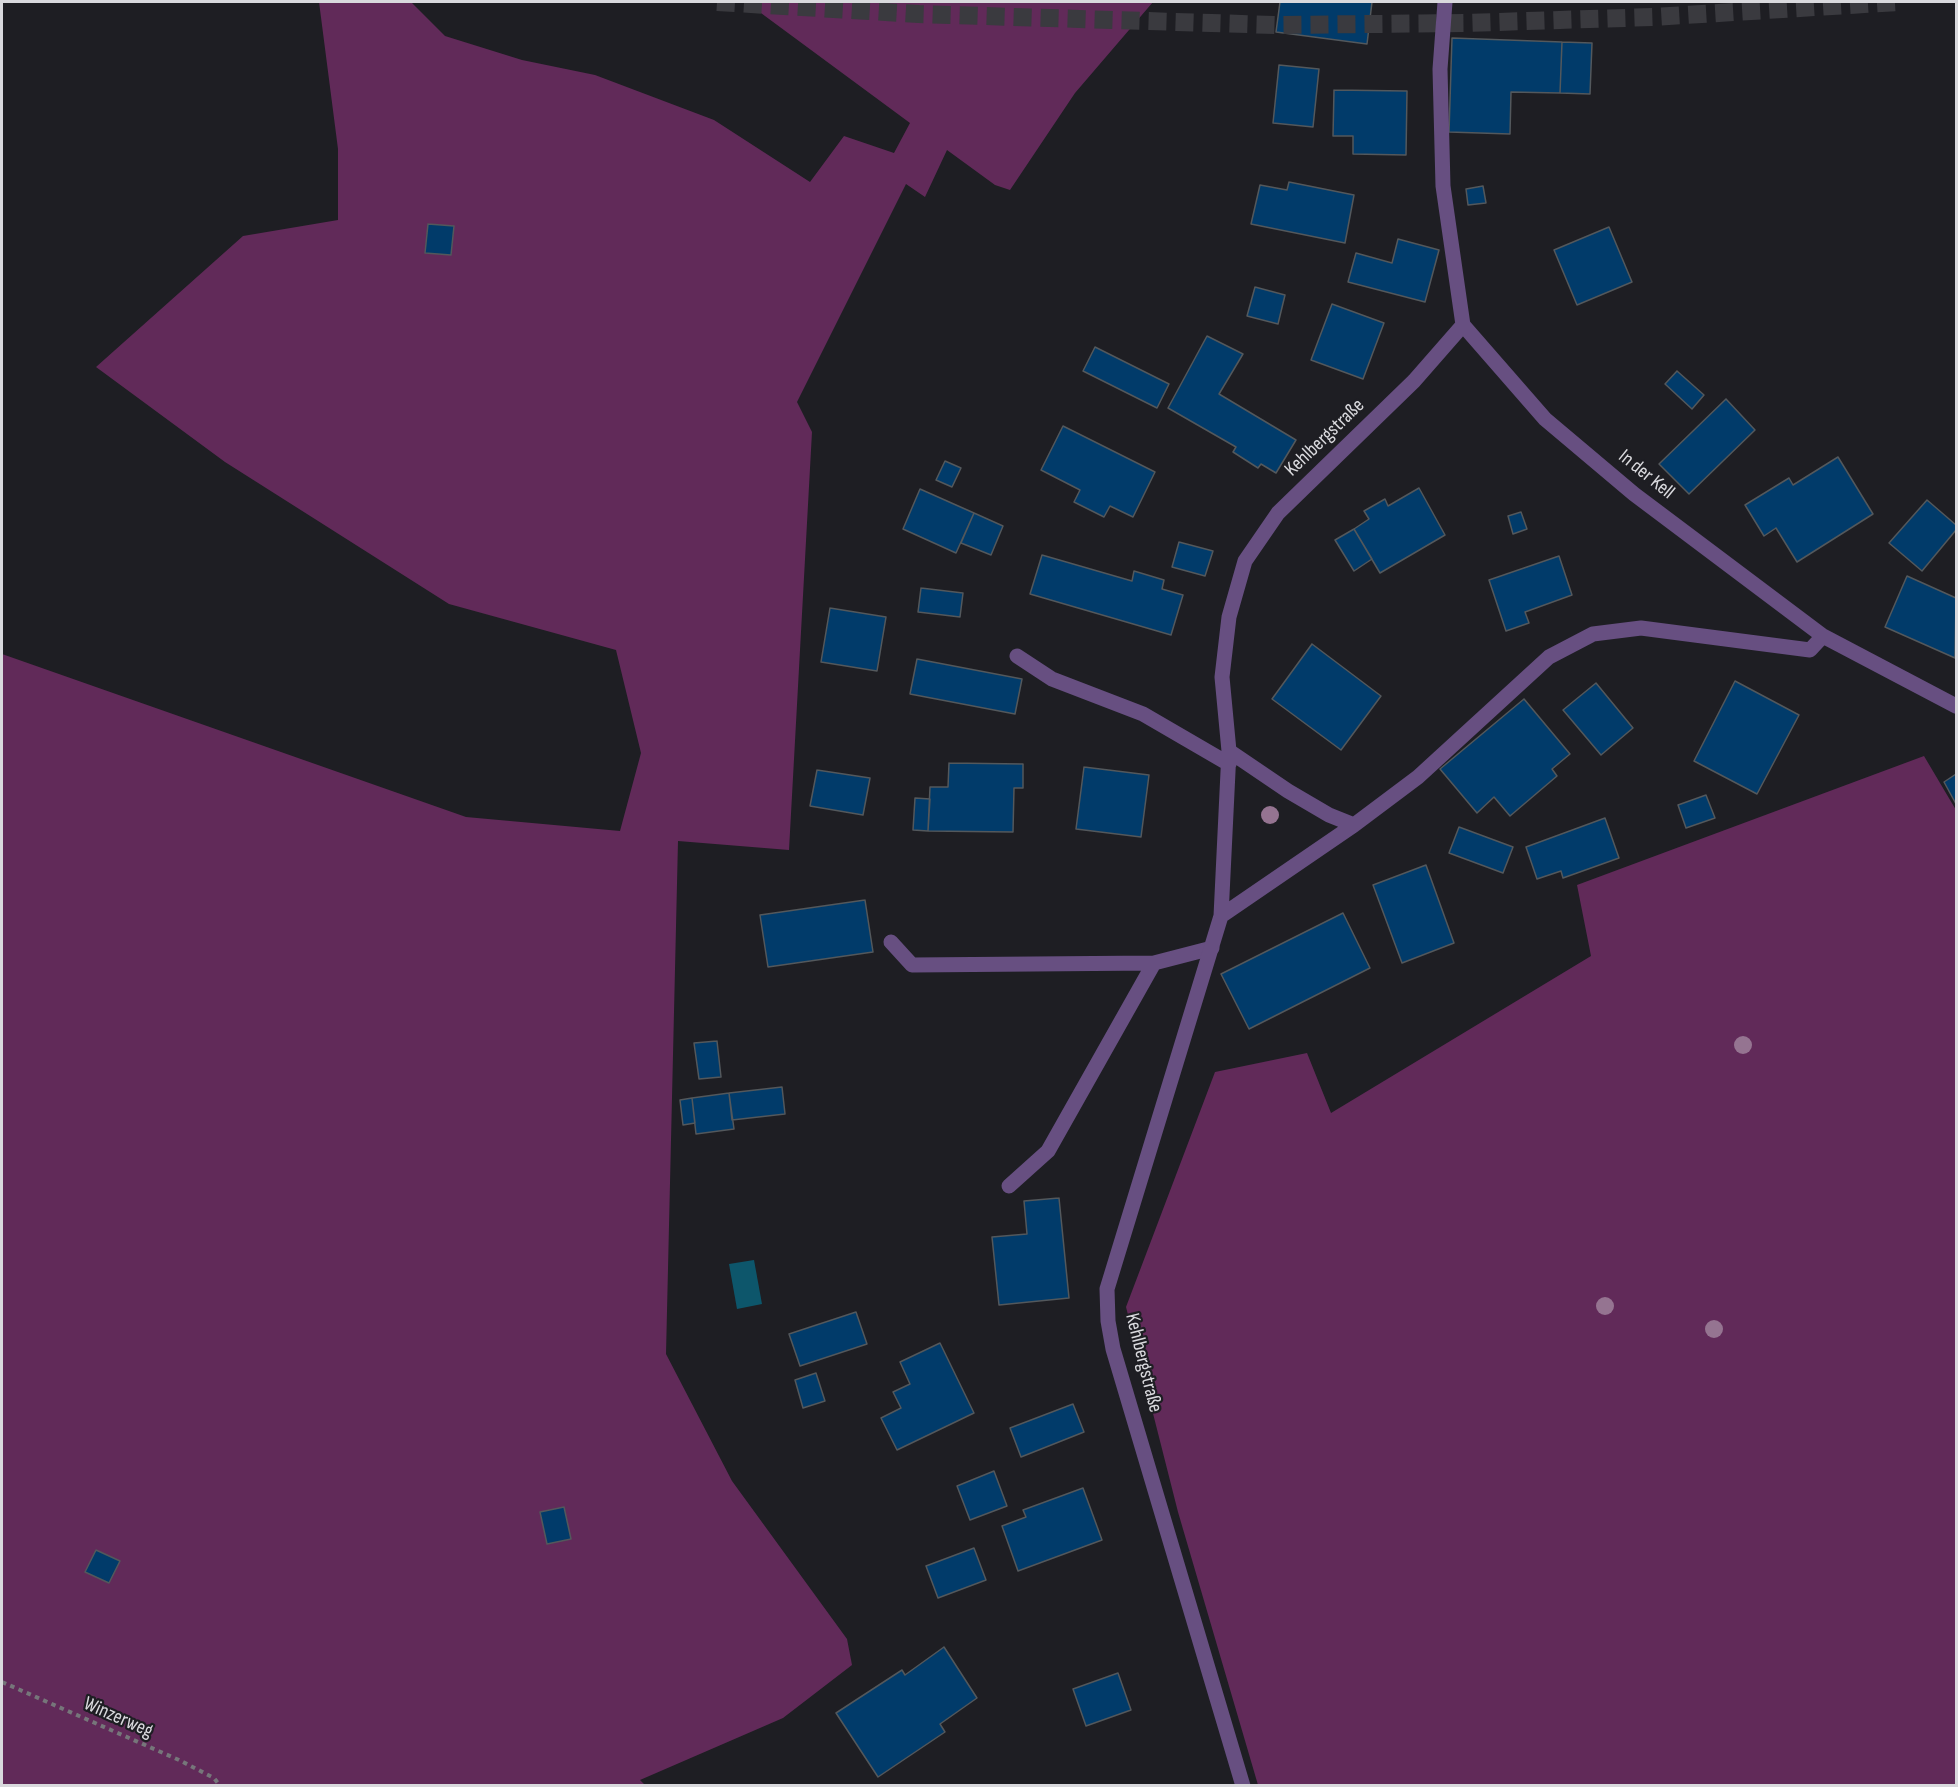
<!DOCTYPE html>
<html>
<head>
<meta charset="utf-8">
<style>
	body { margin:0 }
	#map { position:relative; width:1958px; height:1787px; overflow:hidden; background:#1e1e23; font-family:"Sofia Sans Condensed",sans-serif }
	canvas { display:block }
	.frame { position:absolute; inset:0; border:3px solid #d9d9dd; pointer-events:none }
</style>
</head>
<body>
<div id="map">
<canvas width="1958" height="1787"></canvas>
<div class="frame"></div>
</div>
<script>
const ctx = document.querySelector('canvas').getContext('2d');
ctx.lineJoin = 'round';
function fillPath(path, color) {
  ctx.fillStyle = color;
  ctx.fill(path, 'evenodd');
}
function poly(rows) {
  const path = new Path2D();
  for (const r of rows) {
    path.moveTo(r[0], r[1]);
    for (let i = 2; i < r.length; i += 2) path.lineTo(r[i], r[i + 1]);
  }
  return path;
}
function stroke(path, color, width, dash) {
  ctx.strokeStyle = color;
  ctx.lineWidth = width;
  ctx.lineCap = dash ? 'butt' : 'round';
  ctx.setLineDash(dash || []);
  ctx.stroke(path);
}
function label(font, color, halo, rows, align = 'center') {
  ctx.font = font + ' "Sofia Sans Condensed",sans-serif';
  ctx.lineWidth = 4.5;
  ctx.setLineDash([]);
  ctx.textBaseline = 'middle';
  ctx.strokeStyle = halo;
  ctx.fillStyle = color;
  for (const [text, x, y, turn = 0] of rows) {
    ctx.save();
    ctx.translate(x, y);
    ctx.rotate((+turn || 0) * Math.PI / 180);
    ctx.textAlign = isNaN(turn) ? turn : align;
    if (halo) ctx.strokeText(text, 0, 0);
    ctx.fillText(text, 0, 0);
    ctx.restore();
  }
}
const green = poly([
	[319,2,411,2,445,36,522,60,595,75,714,120,810,182,844,136,894,153,910,123,746,2,1153,2,1075,93,1010,190,995,185,947,150,925,197,906,184,797,402,812,432,789,850,678,841,666,1354,732,1481,847,1639,852,1665,783,1718,640,1780,645,1785,2,1786,2,654,466,817,620,831,641,753,616,650,449,604,225,462,96,367,243,236,338,220,338,149],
	[428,224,454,226,451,255,425,253],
	[1924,756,1956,810,1956,1785,1258,1785,1178,1512,1126,1307,1215,1072,1307,1053,1331,1113,1591,956,1577,885]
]);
const water = poly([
	[754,1260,762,1304,737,1309,729,1264]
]);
const building = poly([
	[1280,2,1372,2,1367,44,1276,32,1280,2],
	[1452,38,1562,42,1560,93,1511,92,1510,134,1449,132,1452,38],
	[1562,42,1592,43,1590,94,1560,93,1562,42],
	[1279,65,1319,69,1313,127,1273,123,1279,65],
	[1334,90,1407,91,1406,155,1353,154,1353,136,1333,136,1334,90],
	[1289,182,1354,195,1345,243,1251,224,1260,185,1287,190,1289,182],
	[1483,186,1486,203,1468,205,1466,189,1483,186],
	[428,224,454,226,451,255,425,253,428,224],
	[1609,227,1632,282,1577,305,1554,250,1609,227],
	[1398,239,1439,250,1425,302,1348,282,1356,253,1392,263,1398,239],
	[1255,287,1285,295,1278,324,1247,316,1255,287],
	[1332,304,1384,323,1363,379,1311,360,1332,304],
	[1207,336,1243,354,1219,394,1296,440,1276,473,1261,464,1258,468,1233,452,1236,447,1168,408,1207,336],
	[1095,347,1169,384,1157,408,1083,371,1095,347],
	[1677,371,1704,395,1692,409,1665,384,1677,371],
	[1726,399,1755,430,1689,494,1659,464,1726,399],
	[1063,426,1155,472,1133,517,1110,506,1104,517,1074,502,1080,490,1041,470,1063,426],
	[1838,457,1873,514,1797,562,1776,528,1764,536,1745,505,1789,478,1793,485,1838,457],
	[945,461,961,468,952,487,936,480,945,461],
	[1419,488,1445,535,1380,573,1354,529,1369,519,1364,511,1385,499,1388,506,1419,488],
	[920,489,974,513,956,553,903,529,920,489],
	[1927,500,1956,525,1956,530,1922,571,1889,543,1927,500],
	[1521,512,1527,529,1513,534,1508,516,1521,512],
	[974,513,1003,526,991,555,961,543,974,513],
	[1354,529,1372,559,1354,571,1335,540,1354,529],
	[1179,542,1213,551,1205,576,1172,567,1179,542],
	[1042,555,1132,581,1134,571,1164,580,1162,589,1183,595,1171,635,1030,594,1042,555],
	[1559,556,1572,595,1525,612,1529,623,1506,631,1489,580,1559,556],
	[1907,576,1956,598,1955,658,1885,627,1907,576],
	[921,588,963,593,960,617,918,612,921,588],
	[830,608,886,617,877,671,821,662,830,608],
	[1312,644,1381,696,1341,750,1272,699,1312,644],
	[917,659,1022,679,1015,714,910,694,917,659],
	[1735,681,1799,715,1757,794,1694,761,1735,681],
	[1596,683,1633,728,1601,755,1563,710,1596,683],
	[1524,699,1570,754,1552,769,1557,776,1510,816,1494,797,1477,813,1440,769,1524,699],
	[949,763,1023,764,1023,788,1014,788,1013,832,928,831,930,787,948,787,949,763],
	[1084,767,1149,775,1141,837,1076,829,1084,767],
	[817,770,870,778,863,815,810,806,817,770],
	[1956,774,1956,804,1944,782,1956,774],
	[1706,795,1715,818,1686,828,1678,805,1706,795],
	[915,798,930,799,928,831,913,830,915,798],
	[1605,818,1619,858,1563,878,1561,871,1537,879,1526,847,1605,818],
	[1459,827,1513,847,1503,873,1449,853,1459,827],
	[1426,865,1454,943,1402,963,1373,885,1426,865],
	[865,900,873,952,768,967,760,915,865,900],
	[1343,913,1370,968,1249,1029,1221,974,1343,913],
	[717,1041,721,1077,699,1079,694,1043,717,1041],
	[782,1087,785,1114,732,1120,729,1093,782,1087],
	[729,1093,734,1129,696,1134,692,1098,729,1093],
	[692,1098,695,1123,683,1125,680,1100,692,1098],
	[1059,1198,1069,1298,999,1305,992,1237,1027,1234,1024,1201,1059,1198],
	[856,1312,867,1344,800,1366,789,1334,856,1312],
	[940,1343,974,1413,897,1450,881,1418,901,1408,893,1392,910,1384,900,1362,940,1343],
	[816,1373,825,1401,803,1408,795,1380,816,1373],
	[1073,1404,1084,1432,1021,1457,1010,1428,1073,1404],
	[994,1471,1007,1506,970,1520,957,1486,994,1471],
	[1083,1488,1102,1540,1018,1571,1002,1526,1026,1517,1023,1510,1083,1488],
	[564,1507,571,1539,547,1544,540,1512,564,1507],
	[974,1548,986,1580,938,1598,926,1566,974,1548],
	[96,1550,120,1561,109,1583,85,1572,96,1550],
	[944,1647,977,1698,940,1724,945,1732,878,1777,836,1713,902,1670,905,1675,944,1647],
	[1118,1673,1131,1710,1086,1726,1073,1689,1118,1673]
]);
const motorwayTunnel = poly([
	[717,2,919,14,1276,25,1466,23,1653,17,1898,2]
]);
const path = poly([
	[2,1682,179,1760,214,1778,220,1786]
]);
const service = poly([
	[891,942,912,965,1154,963,1212,948],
	[1009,1186,1048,1151,1154,963]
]);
const minor = poly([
	[1463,325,1545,419,1634,494,1823,636,1956,706],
	[1017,656,1052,679,1143,714,1229,764],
	[1229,751,1288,791,1329,815,1354,825],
	[1221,916,1354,825,1418,777,1549,657,1593,634,1641,628,1810,650,1823,636],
	[1243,1786,1113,1349,1108,1321,1107,1289,1221,916,1229,751,1222,677,1229,617,1245,561,1278,513,1414,381,1463,325,1443,186,1440,69,1445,2]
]);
const trees = [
	[1270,815],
	[1743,1045],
	[1605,1306],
	[1714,1329]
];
const streetNames = [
	["Kehlbergstraße",1325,438,-44],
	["In der Kell",1646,475,39],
	["Kehlbergstraße",1143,1363,76],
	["Winzerweg",118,1718,24]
];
fillPath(green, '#612a59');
fillPath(water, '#0d566b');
fillPath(building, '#013b6a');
stroke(building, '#53585c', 1.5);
stroke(motorwayTunnel, '#3a3a3f', 18, [18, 9]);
stroke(path, '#76767a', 4, [4.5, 4.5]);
stroke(service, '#674f81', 15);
stroke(minor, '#674f81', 15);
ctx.fillStyle = '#957491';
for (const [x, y] of trees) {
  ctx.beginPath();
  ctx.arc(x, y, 9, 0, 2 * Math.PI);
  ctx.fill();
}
label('20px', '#d9d9dd', '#1e1e23', streetNames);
</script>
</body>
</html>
